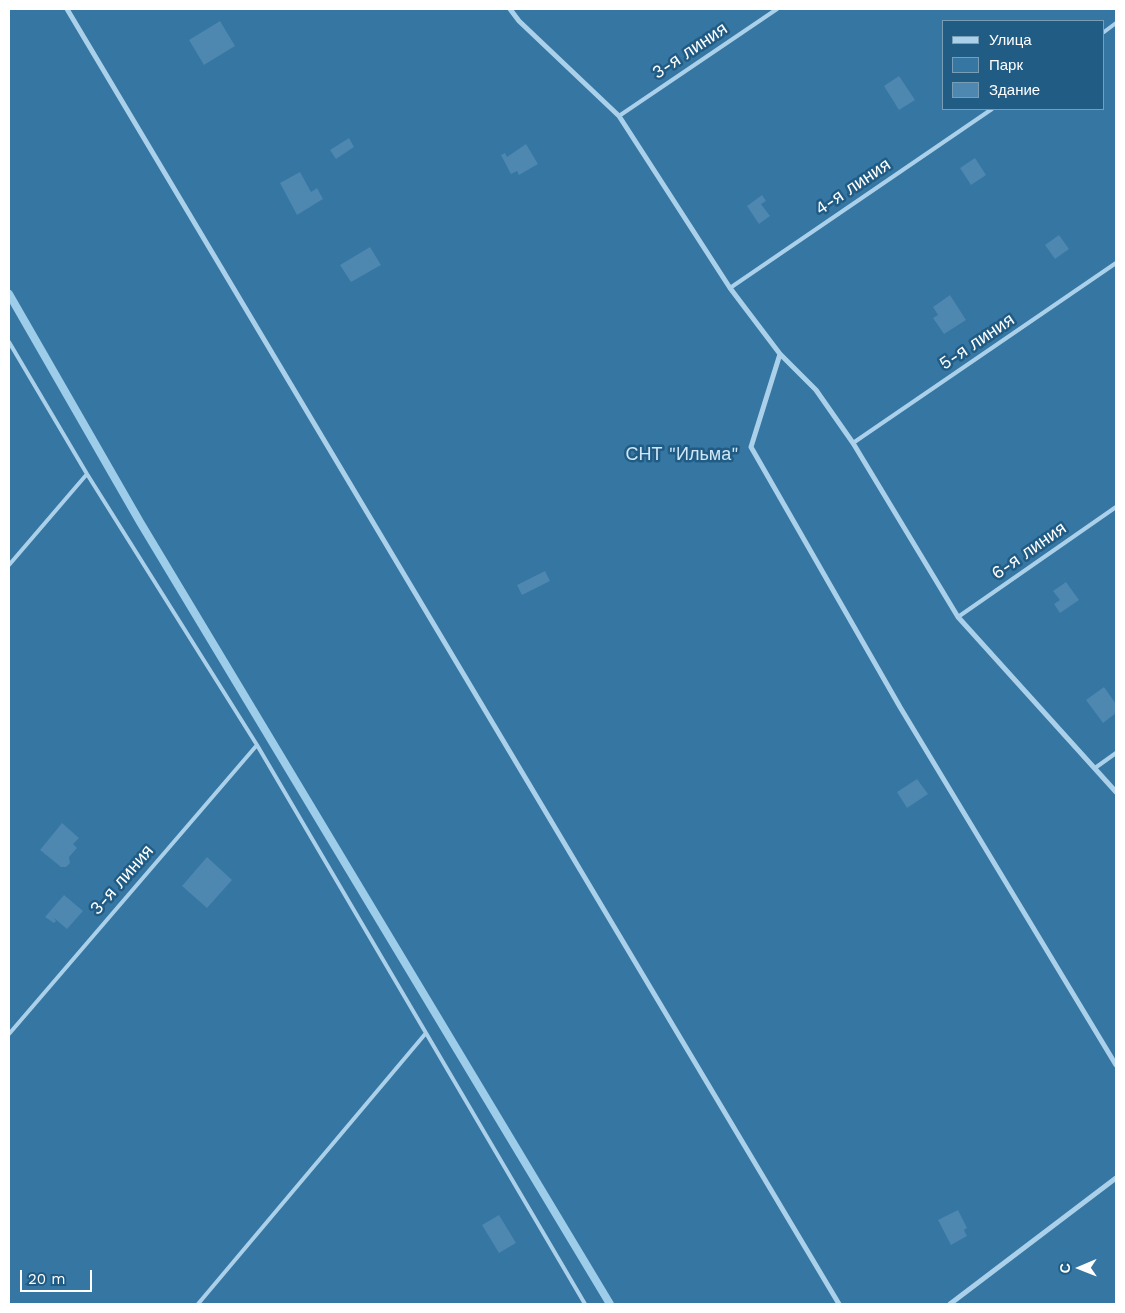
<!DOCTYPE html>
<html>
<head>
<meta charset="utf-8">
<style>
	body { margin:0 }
	#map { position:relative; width:1125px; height:1313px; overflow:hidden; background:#215c85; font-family:"Work Sans",sans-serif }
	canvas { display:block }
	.frame { position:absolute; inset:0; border:10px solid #fff; pointer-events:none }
	.legend { position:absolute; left:942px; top:20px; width:162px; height:90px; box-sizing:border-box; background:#215c85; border:1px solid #7a9db6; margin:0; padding:6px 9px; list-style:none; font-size:15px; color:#fff }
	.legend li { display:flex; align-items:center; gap:10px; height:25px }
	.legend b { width:25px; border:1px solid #7a9db6 }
	.north { position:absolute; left:1055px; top:1243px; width:50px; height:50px; -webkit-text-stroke:4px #215c85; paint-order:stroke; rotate:269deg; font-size:14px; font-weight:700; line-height:20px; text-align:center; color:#fff }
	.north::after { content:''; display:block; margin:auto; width:18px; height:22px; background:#fff; clip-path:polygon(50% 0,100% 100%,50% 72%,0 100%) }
	.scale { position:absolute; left:20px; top:1270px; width:72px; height:22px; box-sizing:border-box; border:2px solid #fff; border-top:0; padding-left:6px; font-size:15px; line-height:18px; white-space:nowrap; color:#fff; -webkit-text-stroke:4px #215c85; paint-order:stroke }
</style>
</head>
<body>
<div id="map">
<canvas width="1125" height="1313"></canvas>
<div class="frame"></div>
<ul class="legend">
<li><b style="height:6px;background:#abd0e9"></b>Улица</li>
<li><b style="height:14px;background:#3576a3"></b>Парк</li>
<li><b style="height:14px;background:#4e87b0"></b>Здание</li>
</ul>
<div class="north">С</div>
<div class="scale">20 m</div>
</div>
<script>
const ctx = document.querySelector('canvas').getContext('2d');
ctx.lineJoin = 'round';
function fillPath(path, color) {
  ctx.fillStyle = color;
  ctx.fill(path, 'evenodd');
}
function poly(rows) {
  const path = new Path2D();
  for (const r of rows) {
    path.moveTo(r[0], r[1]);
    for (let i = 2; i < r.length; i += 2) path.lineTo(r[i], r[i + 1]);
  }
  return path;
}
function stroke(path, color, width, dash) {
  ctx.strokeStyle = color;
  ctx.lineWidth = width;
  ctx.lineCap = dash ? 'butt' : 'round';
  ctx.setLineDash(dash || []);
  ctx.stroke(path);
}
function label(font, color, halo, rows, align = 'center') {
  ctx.font = font + ' "Work Sans",sans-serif';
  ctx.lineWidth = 5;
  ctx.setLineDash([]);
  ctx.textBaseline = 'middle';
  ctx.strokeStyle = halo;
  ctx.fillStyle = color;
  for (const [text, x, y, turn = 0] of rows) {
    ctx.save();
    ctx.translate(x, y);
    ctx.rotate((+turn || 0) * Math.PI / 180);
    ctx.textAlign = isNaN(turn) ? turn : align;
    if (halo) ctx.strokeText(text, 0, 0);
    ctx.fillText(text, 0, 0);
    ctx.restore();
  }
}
const green = poly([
	[9,9,1116,9,1116,1304,9,1304],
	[944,21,1104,21,1104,109,944,109]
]);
const stream = poly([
	[9,294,140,522,610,1304]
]);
const building = poly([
	[220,21,235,46,204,65,189,40],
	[899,76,915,100,899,110,884,86],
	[349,138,354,147,336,159,330,150],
	[526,144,538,164,519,175,517,171,511,174,501,155,505,153,507,157],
	[975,158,986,175,971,185,960,168],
	[300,172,311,192,317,188,323,199,297,215,280,183],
	[762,195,766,201,761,204,770,216,759,224,747,206],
	[1059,235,1069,249,1055,259,1045,245],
	[370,247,381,265,351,282,340,265],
	[950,295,966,320,944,334,933,318,938,315,933,307],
	[545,571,550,581,522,595,517,585],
	[1066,582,1079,600,1060,613,1054,604,1060,600,1053,591],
	[1104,687,1116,704,1116,713,1103,723,1086,700],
	[917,779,928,794,907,808,897,792],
	[62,823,79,838,73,844,77,848,69,857,70,863,66,867,61,867,40,850],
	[207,857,232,880,207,908,182,886],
	[64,895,83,911,67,929,54,918,56,921,54,923,45,917],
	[958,1210,967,1228,964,1230,967,1236,951,1245,938,1220],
	[499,1215,516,1243,499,1253,482,1225]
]);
const lane = poly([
	[1104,32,1116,23],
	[619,116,777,9],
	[730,288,992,109],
	[9,342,87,474,257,745,585,1304],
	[853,443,1116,263],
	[9,565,87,474],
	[958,617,1116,507],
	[1095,768,1116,753],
	[9,1034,257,745],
	[198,1304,426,1033]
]);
const street = poly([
	[67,9,839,1304],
	[510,9,519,21,619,116,730,288,780,354,816,390,853,443,958,617,1116,792],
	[780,354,751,447,900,707,1116,1065],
	[950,1304,1116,1178]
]);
const streetNames = [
	["3-я линия",690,51,-34],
	["4-я линия",853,187,-34],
	["5-я линия",977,342,-34],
	["6-я линия",1029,551,-35],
	["3-я линия",122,880,-49]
];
const parkNames = [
	["СНТ \"Ильма\"",682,455]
];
fillPath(green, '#3576a3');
stroke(stream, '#9ecdea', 8);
fillPath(building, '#4e87b0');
stroke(lane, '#abd0e9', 4);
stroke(street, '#abd0e9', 5);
label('18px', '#fff', '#215c85', streetNames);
label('18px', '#cfe7f7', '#215c85', parkNames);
</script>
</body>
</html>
